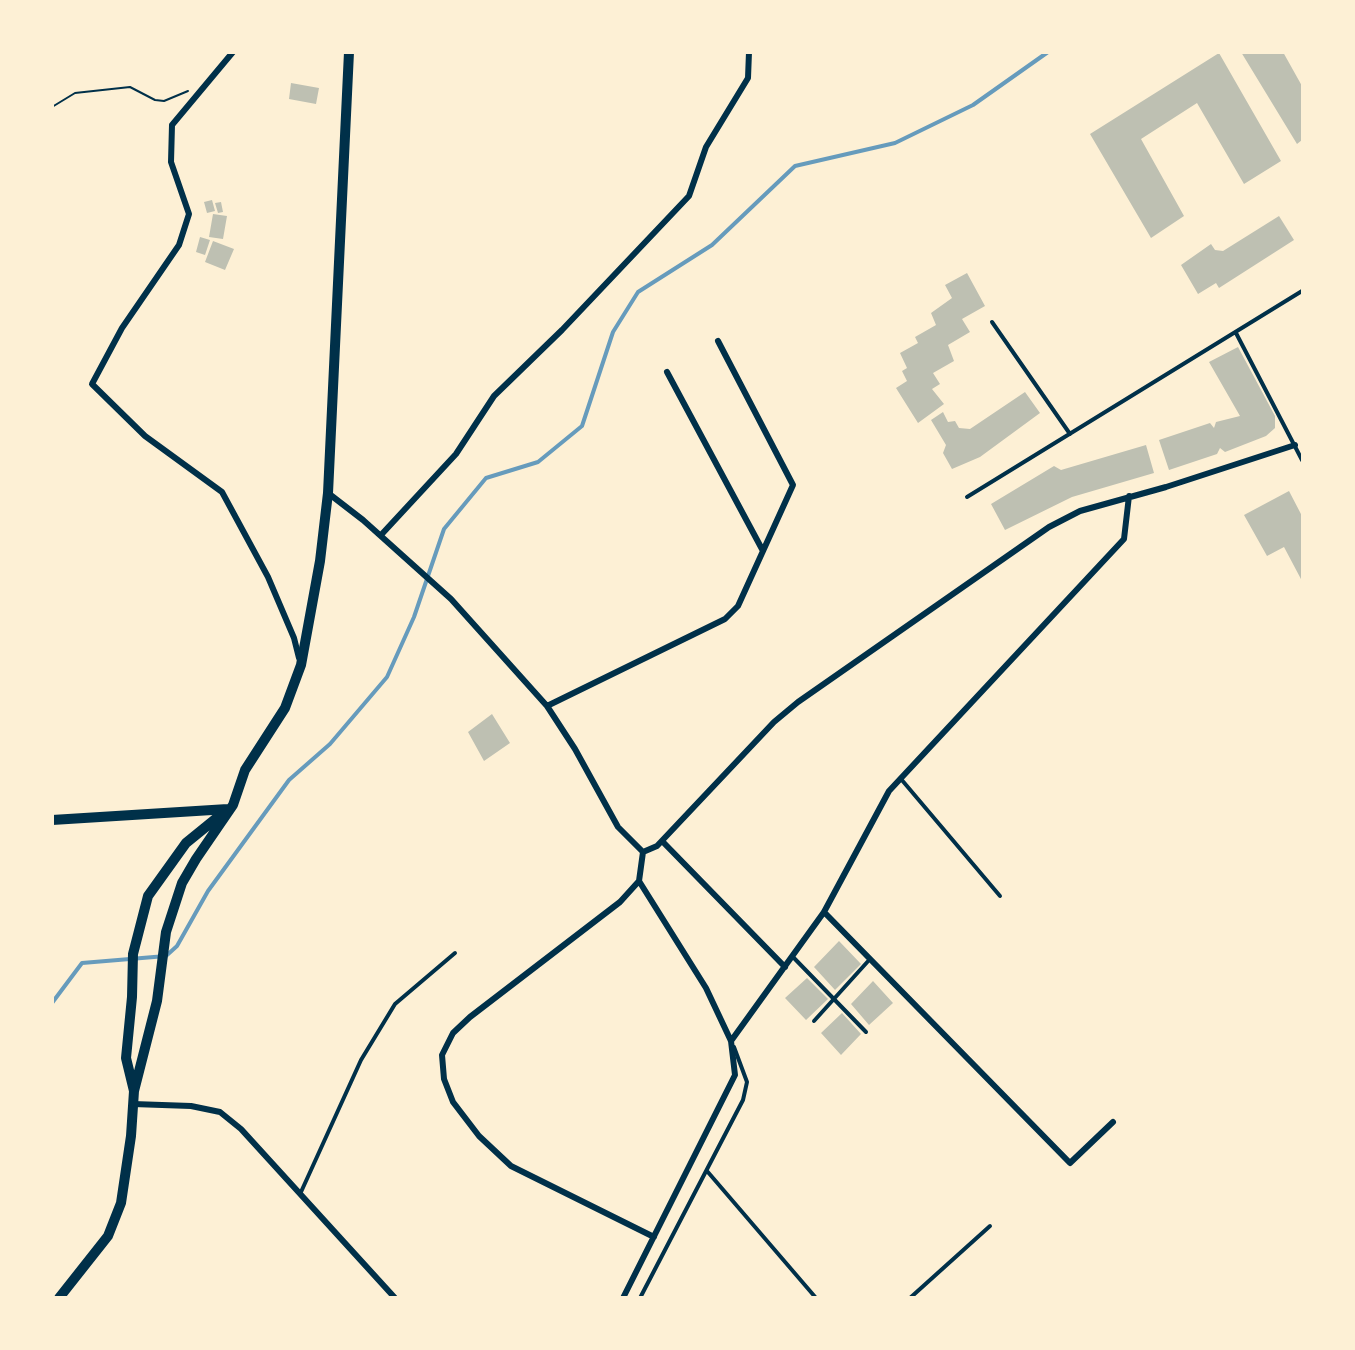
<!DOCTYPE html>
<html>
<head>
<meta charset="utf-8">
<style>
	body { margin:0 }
	#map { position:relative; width:1355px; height:1350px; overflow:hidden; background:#fdf0d5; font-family:"Exo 2",sans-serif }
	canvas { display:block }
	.frame { position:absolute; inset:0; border:54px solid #fdf0d5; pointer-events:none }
</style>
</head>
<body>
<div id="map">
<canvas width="1355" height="1350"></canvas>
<div class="frame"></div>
</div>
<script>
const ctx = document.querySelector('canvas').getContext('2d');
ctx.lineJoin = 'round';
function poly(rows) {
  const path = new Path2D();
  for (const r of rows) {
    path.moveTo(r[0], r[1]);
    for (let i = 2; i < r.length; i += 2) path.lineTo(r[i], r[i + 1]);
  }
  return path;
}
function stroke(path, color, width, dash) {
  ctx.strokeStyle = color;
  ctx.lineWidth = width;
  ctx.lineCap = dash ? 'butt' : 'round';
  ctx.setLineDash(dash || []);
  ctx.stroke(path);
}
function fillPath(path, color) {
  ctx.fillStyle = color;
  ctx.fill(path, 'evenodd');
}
const stream = poly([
	[52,1003,82,963,166,956,177,946,208,891,289,780,330,744,387,677,414,617,444,529,486,478,538,462,582,426,613,332,638,292,712,245,795,166,895,143,973,105,1048,52]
]);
const building = poly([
	[1241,52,1283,52,1302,86,1302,140,1297,144],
	[1219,53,1281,161,1244,184,1197,103,1141,139,1184,216,1151,238,1090,134],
	[291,83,319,88,316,104,289,99],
	[212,200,215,211,207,213,204,202],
	[221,202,223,212,218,213,215,203],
	[213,214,227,216,223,239,209,237],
	[1279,216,1294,240,1219,288,1216,283,1198,294,1181,265,1211,244,1215,250,1223,251],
	[200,237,210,240,205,255,196,252],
	[213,241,234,249,225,270,205,262],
	[967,273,985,306,962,319,970,332,948,345,954,361,933,373,940,384,932,389,944,404,918,423,896,388,907,381,902,371,907,368,900,353,918,343,915,337,936,325,931,313,952,298,945,285],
	[1238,347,1275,416,1275,428,1266,436,1225,452,1220,448,1217,454,1169,470,1159,440,1210,423,1214,428,1216,422,1240,416,1209,362],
	[1025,392,1040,413,980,457,952,469,943,453,946,445,931,420,943,412,948,422,955,421,959,428,970,429],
	[1146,445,1154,473,1072,497,1005,530,991,504,1054,466,1061,470],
	[1289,491,1302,516,1302,581,1284,547,1267,556,1244,515],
	[492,714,510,743,484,761,468,732],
	[839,941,861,964,835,990,814,967],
	[807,978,828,999,806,1020,785,998],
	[873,981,893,1003,869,1025,851,1004],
	[842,1013,861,1034,841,1055,821,1033]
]);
const path = poly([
	[52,107,75,93,130,87,155,100,164,101,188,91]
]);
const service = poly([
	[992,322,1070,434],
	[1236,333,1302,460],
	[967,497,1302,291],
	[901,779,1000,896],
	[793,957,866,1032],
	[814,1021,870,959],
	[707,1171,816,1298],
	[301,1192,361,1060,395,1004,455,953],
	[640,1298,743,1100,747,1082,734,1047],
	[910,1298,990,1226]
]);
const minor = poly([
	[233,52,172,125,171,162,189,214,179,245,122,328,92,384,145,436,222,492,268,577,294,638,299,658],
	[667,372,763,551],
	[328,493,363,520,451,599,547,706,575,749,618,827,643,852],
	[381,535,456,454,494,396,562,330,689,196,706,147,748,78,749,52],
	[547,706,725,619,738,606,793,485,718,341],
	[662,841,785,967],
	[643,852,657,846,774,722,798,702,1049,527,1080,511,1166,487,1295,445],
	[643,852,639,881,620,902,470,1017,453,1033,442,1055,444,1079,453,1102,479,1136,511,1166,654,1237],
	[824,912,1070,1163,1113,1122],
	[731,1041,824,912,889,791,1124,539,1129,496],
	[133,1104,191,1106,220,1112,241,1129,395,1298],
	[623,1298,735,1075,731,1041,706,988,639,881]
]);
const secondary = poly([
	[52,820,228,809],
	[134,1091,126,1058,132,997,133,954,148,896,186,843,218,817],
	[59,1298,108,1236,121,1203,131,1136,134,1091,157,1001,166,932,182,883,196,859,233,805,245,770,285,708,301,665,320,561,328,493,349,52]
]);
stroke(stream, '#669bbc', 4);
fillPath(building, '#bec0b2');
stroke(path, '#003049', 2);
stroke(service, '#003049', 4);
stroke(minor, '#003049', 6);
stroke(secondary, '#003049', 10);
</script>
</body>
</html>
